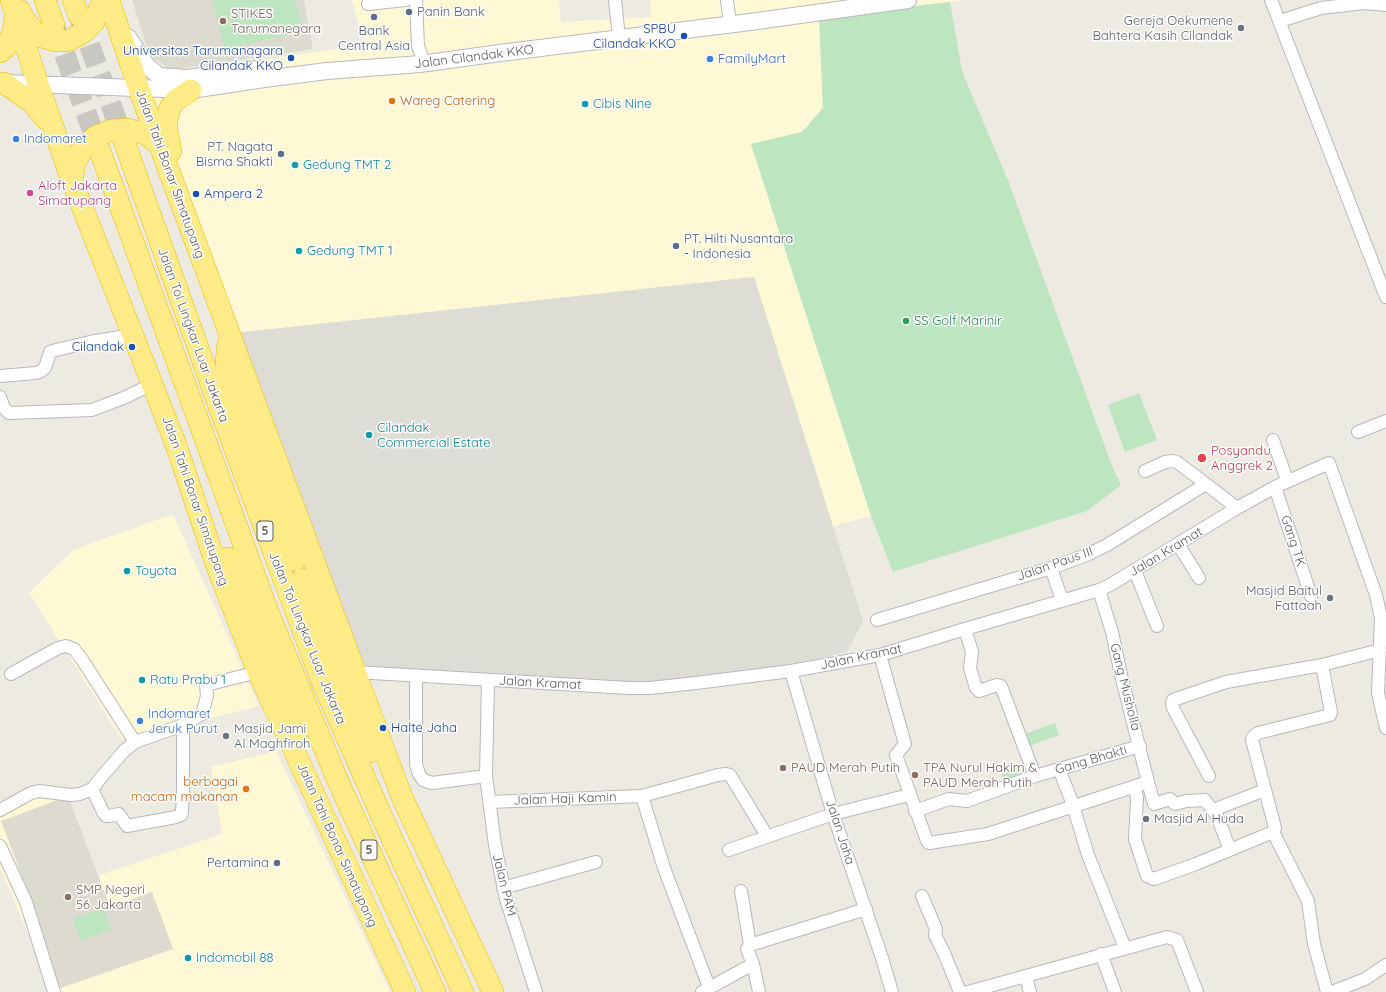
<!DOCTYPE html>
<html>
<head>
<meta charset="utf-8">
<style>
	body { margin:0 }
	canvas { display:block; background:#edebe1 }
</style>
</head>
<body>
<canvas width="1386" height="992"></canvas>
<script>
const ctx = document.querySelector('canvas').getContext('2d');
ctx.lineJoin = 'round';
function fillPath(path, color) {
  ctx.fillStyle = color;
  ctx.fill(path, 'evenodd');
}
function poly(rows) {
  const path = new Path2D();
  for (const r of rows) {
    path.moveTo(r[0], r[1]);
    for (let i = 2; i < r.length; i += 2) path.lineTo(r[i], r[i + 1]);
  }
  return path;
}
function stroke(path, color, width, dash) {
  ctx.strokeStyle = color;
  ctx.lineWidth = width;
  ctx.lineCap = dash ? 'butt' : 'round';
  ctx.setLineDash(dash || []);
  ctx.stroke(path);
}
function label(font, color, halo, rows, align = 'center') {
  ctx.font = font + ' Quicksand,sans-serif';
  ctx.lineWidth = 3;
  ctx.setLineDash([]);
  ctx.textBaseline = 'middle';
  ctx.strokeStyle = halo;
  ctx.fillStyle = color;
  for (const [text, x, y, turn = 0] of rows) {
    ctx.save();
    ctx.translate(x, y);
    ctx.rotate((+turn || 0) * Math.PI / 180);
    ctx.textAlign = isNaN(turn) ? turn : align;
    if (halo) ctx.strokeText(text, 0, 0);
    ctx.fillText(text, 0, 0);
    ctx.restore();
  }
}
const commercial = poly([
	[352,0,559,0,561,22,651,17,650,0,962,0,950,2,819,17,823,108,802,132,751,144,871,516,833,526,754,277,235,333,144,77,364,45],
	[173,514,259,706,122,740,29,593,73,550],
	[276,751,390,992,48,992,40,962,0,868,0,812,55,787,94,877,222,834,211,767]
]);
const industrial = poly([
	[754,277,863,621,847,652,750,675,664,686,358,669,235,333]
]);
const education = poly([
	[132,0,304,0,313,49,171,70,153,58,145,41],
	[68,796,110,907,152,892,173,949,58,989,32,903,1,821]
]);
const green = poly([
	[212,0,295,0,304,31,225,49],
	[950,2,962,71,1009,183,1112,466,1121,485,1087,511,893,572,871,516,751,144,802,132,823,108,819,17],
	[1139,393,1157,440,1125,452,1108,405],
	[1055,723,1059,735,1029,746,1025,734],
	[1021,765,1024,773,1004,781,1001,772],
	[103,908,111,930,81,941,73,919]
]);
const highwayTunnel = poly([
	[79,16,124,141],
	[54,25,100,151]
]);
const street = poly([
	[416,0,418,46,421,54],
	[615,0,618,28],
	[727,0,730,24],
	[1271,0,1386,297],
	[368,4,406,0],
	[1280,21,1321,8,1364,3,1386,5],
	[0,376,36,373,41,371,45,368,50,352,56,350,90,342,132,335],
	[0,397,4,408,9,413,92,410,126,397,152,384],
	[1358,432,1386,421],
	[1273,440,1287,480],
	[1145,471,1165,462,1172,461,1177,462,1206,484],
	[1275,487,1311,596],
	[1178,544,1199,578],
	[1051,568,1062,600],
	[1135,571,1157,626],
	[877,620,1051,568,1089,554,1107,545,1206,484,1237,508],
	[965,629,972,652,970,668,976,688,979,691,997,685,1001,686,1035,776,1140,746],
	[880,655,905,744,896,755,927,841,929,843,988,834,1148,782,1121,675,1112,632,1099,590],
	[791,671,833,814,882,958,892,992],
	[355,672,629,688,650,688,696,683,791,671,880,655,965,629,1099,590,1110,585,1237,508,1275,487,1329,463,1376,595,1381,618,1378,693,1386,728],
	[11,674,58,648,66,646,74,649,81,658,135,742],
	[416,675,416,764,419,774,423,780,432,783,486,776],
	[488,680,486,776,495,845,506,899,536,992],
	[1059,769,1072,802,1088,855,1125,948],
	[1209,776,1173,708,1172,704,1173,700,1226,682,1322,665,1380,650],
	[1148,782,1154,804,1170,799,1175,804,1186,801,1205,800,1217,816,1230,850],
	[1135,787,1137,799,1135,839,1147,876,1154,879,1196,864,1273,832,1275,828,1274,824,1252,740,1253,737,1258,733,1330,715,1331,712,1322,665],
	[92,789,103,812,106,816,109,816,119,814,127,826,176,817,181,815,182,812,183,796,183,725],
	[642,796,664,868,709,987],
	[489,802,642,796,718,775,726,774,730,775,733,780,767,836],
	[0,810,31,793,39,791,71,795,80,794,92,789,104,774,124,751,135,742,183,725,202,714,207,696,206,685,258,672],
	[1213,810,1265,790],
	[915,811,949,799,967,801,1035,776],
	[1273,832,1308,901,1314,944,1327,992],
	[0,846,26,902,54,992],
	[729,850,833,814,909,795],
	[503,888,596,862],
	[741,891,750,945,747,949,753,964,759,992],
	[922,896,936,929,935,935,944,953,960,992],
	[750,945,866,909],
	[1101,954,1115,992],
	[1026,976,1030,992],
	[702,992,753,964],
	[968,992,1167,937,1177,940,1197,992],
	[1332,992,1365,979,1386,965]
]);
const secondary = poly([
	[128,37,147,66,159,76,187,78,259,69],
	[2,83,191,90,264,79,327,71,420,64,500,53,750,22,908,0]
]);
const highway = poly([
	[11,0,38,84,72,181,175,442,217,567,258,672,405,992],
	[45,0,54,25],
	[73,0,79,16],
	[109,0,139,89,159,144,382,744,402,797,493,992],
	[20,11,27,23,35,32,42,37,55,41,63,41,70,40,84,32,94,22,103,0],
	[0,52,6,47,12,35,16,16],
	[4,83,31,102,46,119],
	[124,141,221,412,321,679,382,817,463,992],
	[100,151,270,617,337,779,382,878,435,992],
	[171,151,167,130,167,119,170,108,175,101,191,90],
	[72,181,75,163,83,148,96,136,112,130,128,129,145,134,159,144],
	[228,343,226,362,228,373,295,560],
	[228,558,299,729],
	[302,579,340,680,370,752]
]);
const markers = [
	[409,12,4,"#5c6f8a"],
	[374,17,4,"#5c6f8a"],
	[223,21,4,"#8d6e63"],
	[1241,28,4,"#6b7280"],
	[684,36,4,"#1a4fb4"],
	[291,58,4,"#1a4fb4"],
	[710,59,4,"#3f7fe0"],
	[392,101,4,"#e8710a"],
	[585,104,4,"#0f9aa8"],
	[16,139,4,"#3f7fe0"],
	[281,154,4,"#5c6f8a"],
	[295,165,4,"#0f9aa8"],
	[30,193,4,"#d1479c"],
	[196,194,4,"#1a4fb4"],
	[676,246,4,"#5c6f8a"],
	[299,251,4,"#0f9aa8"],
	[906,321,4,"#2e9e5b"],
	[132,347,4,"#1a4fb4"],
	[369,435,4,"#0f9aa8"],
	[1202,458,5,"#e0444e"],
	[127,571,4,"#0f9aa8"],
	[1330,598,4,"#6b7280"],
	[142,680,4,"#0f9aa8"],
	[140,721,4,"#3f7fe0"],
	[383,728,4,"#1a4fb4"],
	[226,736,4,"#6b7280"],
	[783,768,4,"#8d6e63"],
	[915,775,4,"#8d6e63"],
	[246,789,4,"#e8710a"],
	[1146,819,4,"#6b7280"],
	[277,863,4,"#5c6f8a"],
	[68,897,4,"#8d6e63"],
	[188,958,4,"#0f9aa8"]
];
const shields = [
	[265,531,16],
	[369,850,16]
];
const shieldNames = [
	["5",265,531],
	["5",369,850]
];
const serviceNames = [
	["Panin Bank",417,12],
	["Bank",374,31,"center"],
	["Central Asia",374,46,"center"],
	["PT. Nagata",273,147,"right"],
	["Bisma Shakti",273,162,"right"],
	["PT. Hilti Nusantara",684,239],
	["- Indonesia",684,254],
	["Pertamina",269,863,"right"]
];
const educationNames = [
	["STIKES",231,14],
	["Tarumanegara",231,29],
	["PAUD Merah Putih",791,768],
	["TPA Nurul Hakim &",923,768],
	["PAUD Merah Putih",923,783],
	["SMP Negeri",76,890],
	["56 Jakarta",76,905]
];
const worshipNames = [
	["Gereja Oekumene",1233,21],
	["Bahtera Kasih Cilandak",1233,36],
	["Masjid Baitul",1322,591],
	["Fattaah",1322,606],
	["Masjid Jami",234,729,"left"],
	["Al Maghfiroh",234,744,"left"],
	["Masjid Al Huda",1154,819,"left"]
];
const transitNames = [
	["SPBU",676,29],
	["Cilandak KKO",676,44],
	["Universitas Tarumanagara",283,51],
	["Cilandak KKO",283,66],
	["Ampera 2",204,194,"left"],
	["Cilandak",124,347],
	["Halte Jaha",391,728,"left"]
];
const streetNames = [
	["Jalan Cilandak KKO",474,57,-7],
	["Jalan Tahi Bonar Simatupang",170,174,70],
	["Jalan Tol Lingkar Luar Jakarta",193,335,70],
	["Jalan Tahi Bonar Simatupang",195,501,71],
	["Gang TK",1293,541,72],
	["Jalan Kramat",1166,552,-31],
	["Jalan Paus III",1055,564,-19],
	["Jalan Tol Lingkar Luar Jakarta",307,638,68],
	["Jalan Kramat",861,657,-12],
	["Jalan Kramat",540,683,3],
	["Gang Musholla",1125,687,76],
	["Gang Bhakti",1091,760,-16],
	["Jalan Haji Kamin",565,799,-2],
	["Jalan Jaha",840,832,72],
	["Jalan Tahi Bonar Simatupang",337,845,66],
	["Jalan PAM",504,885,76]
];
const shopNames = [
	["FamilyMart",718,59],
	["Indomaret",24,139],
	["Indomaret",148,714],
	["Jeruk Purut",148,729]
];
const foodNames = [
	["Wareg Catering",400,101],
	["berbagai",238,782,"right"],
	["macam makanan",238,797,"right"]
];
const cultureNames = [
	["Cibis Nine",593,104],
	["Gedung TMT 2",303,165],
	["Gedung TMT 1",307,251],
	["Cilandak",377,428],
	["Commercial Estate",377,443],
	["Toyota",135,571],
	["Ratu Prabu 1",150,680],
	["Indomobil 88",196,958]
];
const hotelNames = [
	["Aloft Jakarta",38,186],
	["Simatupang",38,201]
];
const leisureNames = [
	["SS Golf Marinir",914,321]
];
const healthNames = [
	["Posyandu",1211,451],
	["Anggrek 2",1211,466]
];
fillPath(commercial, '#fef8d4');
fillPath(industrial, '#dddcd5');
fillPath(education, '#dddacf');
fillPath(green, '#bce5c0');
stroke(highwayTunnel, '#c8c7c1', 21, [21, 10]);
stroke(street, '#b6b8be', 14);
stroke(secondary, '#b6b9c0', 18);
stroke(highway, '#edba00', 22);
stroke(street, '#fff', 12);
stroke(secondary, '#fff', 16);
stroke(highway, '#fdeb87', 21);
for (const [x, y, r, color] of markers) {
  const dot = new Path2D();
  dot.arc(x, y, r, 0, 2 * Math.PI);
  ctx.fillStyle = color;
  ctx.fill(dot);
  stroke(dot, '#fff', 1.5);
}
for (const [x, y, w] of shields) {
  const box = new Path2D();
  box.roundRect(x - w / 2, y - 10, w, 20, 3);
  ctx.fillStyle = '#fff';
  ctx.fill(box);
  stroke(box, '#595c62', 1);
}
label('bold 12px', '#595c62', null, shieldNames);
label('13px', '#4e5e75', '#fff', serviceNames, 'left');
label('13px', '#785e54', '#fff', educationNames, 'left');
label('13px', '#5b616d', '#fff', worshipNames, 'right');
label('13px', '#164399', '#fff', transitNames, 'right');
label('13px', '#595c62', '#fff', streetNames);
label('13px', '#366cbe', '#fff', shopNames, 'left');
label('13px', '#c56008', '#fff', foodNames, 'left');
label('13px', '#0d838f', '#fff', cultureNames, 'left');
label('13px', '#b23c85', '#fff', hotelNames, 'left');
label('13px', '#27864d', '#fff', leisureNames, 'left');
label('13px', '#be3a42', '#fff', healthNames, 'left');
</script>
</body>
</html>
